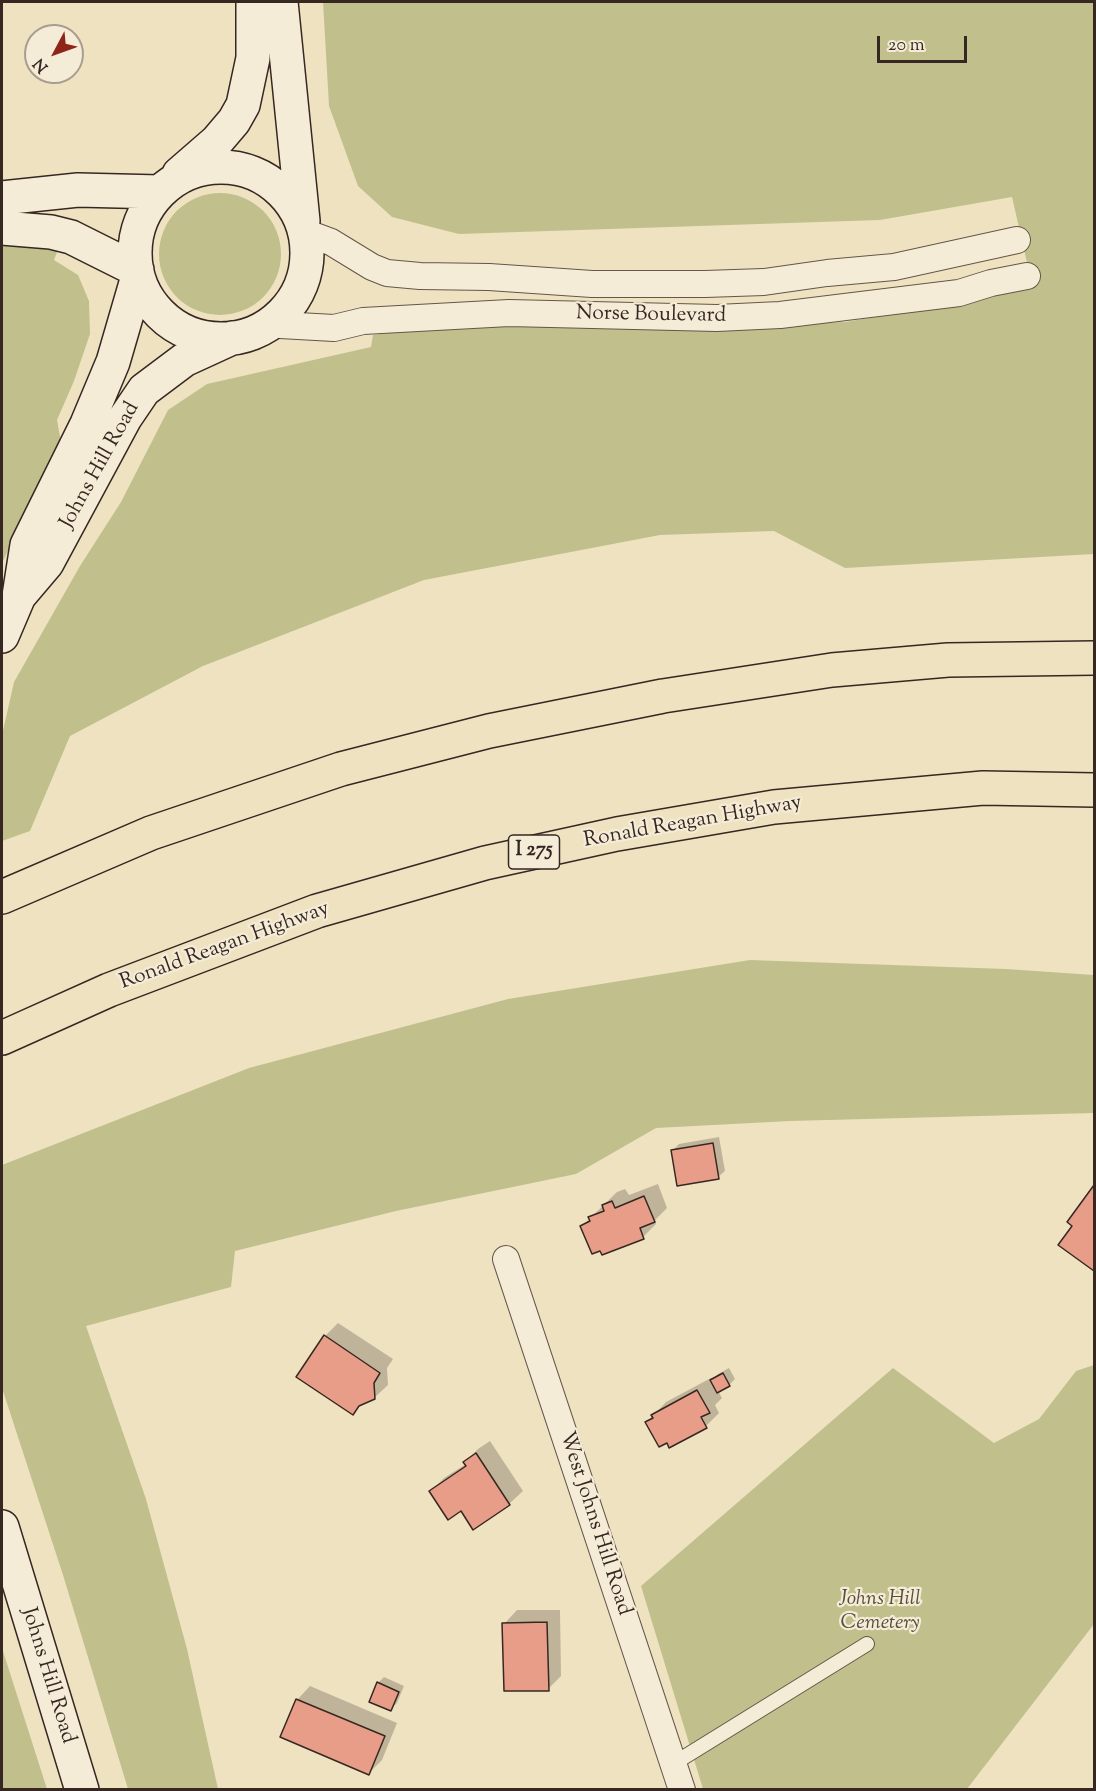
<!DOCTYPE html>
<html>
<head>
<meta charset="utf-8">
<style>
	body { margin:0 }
	#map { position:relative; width:1096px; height:1791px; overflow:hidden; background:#efe2c1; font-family:"Sorts Mill Goudy",serif }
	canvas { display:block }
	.frame { position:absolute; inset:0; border:3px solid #362722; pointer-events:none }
	.north { position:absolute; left:24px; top:24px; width:60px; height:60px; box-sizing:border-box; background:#f5ecd7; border:2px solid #a99d8f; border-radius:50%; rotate:229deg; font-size:16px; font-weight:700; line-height:24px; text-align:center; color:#362722 }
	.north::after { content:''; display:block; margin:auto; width:21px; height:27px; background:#8f2418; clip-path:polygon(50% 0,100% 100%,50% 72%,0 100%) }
	.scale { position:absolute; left:877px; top:36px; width:90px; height:27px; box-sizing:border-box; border:3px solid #362722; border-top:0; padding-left:8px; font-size:18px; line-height:21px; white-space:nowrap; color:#362722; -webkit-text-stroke:4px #f5ecd7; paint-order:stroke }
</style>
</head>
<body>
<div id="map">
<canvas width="1096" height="1791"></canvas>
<div class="frame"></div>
<div class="north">N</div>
<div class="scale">20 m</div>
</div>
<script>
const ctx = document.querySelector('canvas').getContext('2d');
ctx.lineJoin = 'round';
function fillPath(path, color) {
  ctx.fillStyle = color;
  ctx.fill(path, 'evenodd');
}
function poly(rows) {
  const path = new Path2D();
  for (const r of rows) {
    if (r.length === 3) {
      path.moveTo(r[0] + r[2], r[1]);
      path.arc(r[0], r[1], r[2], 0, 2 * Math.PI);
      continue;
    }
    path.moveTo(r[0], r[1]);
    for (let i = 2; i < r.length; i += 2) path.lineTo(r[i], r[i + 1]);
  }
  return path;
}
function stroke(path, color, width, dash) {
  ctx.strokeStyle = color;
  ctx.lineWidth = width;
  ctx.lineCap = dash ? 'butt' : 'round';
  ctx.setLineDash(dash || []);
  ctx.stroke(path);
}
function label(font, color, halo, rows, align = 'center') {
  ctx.font = font + ' "Sorts Mill Goudy",serif';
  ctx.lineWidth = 4.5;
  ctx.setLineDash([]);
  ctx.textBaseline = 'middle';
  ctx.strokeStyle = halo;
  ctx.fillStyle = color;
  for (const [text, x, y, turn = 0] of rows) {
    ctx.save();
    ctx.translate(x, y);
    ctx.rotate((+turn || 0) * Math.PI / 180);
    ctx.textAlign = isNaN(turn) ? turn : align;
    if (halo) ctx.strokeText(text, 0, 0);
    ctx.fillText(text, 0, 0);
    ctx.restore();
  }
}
const green = poly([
	[323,2,1094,2,1094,554,845,568,774,531,660,535,424,580,203,666,70,736,30,831,2,841,2,735,14,682,80,566,121,502,168,410,207,384,371,347,373,335,433,327,690,327,846,322,1033,289,1012,197,880,220,459,234,392,217,358,186,329,106],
	[220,254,61],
	[2,241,59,247,54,260,78,275,89,301,90,334,74,381,57,420,61,442,2,563],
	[750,960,1006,969,1094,975,1094,1113,790,1121,656,1128,576,1174,396,1211,235,1251,231,1287,86,1326,146,1499,187,1649,218,1789,128,1789,63,1575,2,1388,2,1165,249,1068,508,999],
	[1094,1365,1094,1624,967,1789,703,1789,641,1586,893,1368,994,1443,1039,1419,1076,1371],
	[2,1648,47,1789,2,1789]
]);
const shadow = poly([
	[719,1137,725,1171,718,1177,672,1151,679,1144],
	[658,1184,667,1208,655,1220,656,1224,643,1237,582,1226,617,1192,625,1189,629,1195],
	[1094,1187,1094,1269,1060,1244,1074,1226,1069,1222],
	[338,1323,393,1359,387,1368,388,1385,374,1398,362,1403,353,1413,325,1336],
	[729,1368,735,1379,729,1385,718,1391,722,1398,715,1405,719,1413,706,1426,647,1422,666,1402,711,1378,712,1380,718,1374],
	[490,1441,523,1491,509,1504,461,1509,431,1491,444,1478,466,1464,465,1462,478,1449],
	[517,1610,560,1610,561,1676,548,1689,504,1624],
	[384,1677,404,1686,397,1703,391,1709,378,1683],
	[310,1686,397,1723,382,1760,369,1773,297,1700]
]);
const building = poly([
	[713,1143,719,1179,677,1186,671,1150,713,1143],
	[1094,1185,1094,1271,1058,1245,1072,1226,1067,1222,1094,1185],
	[644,1196,655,1222,640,1228,644,1239,602,1255,600,1251,592,1254,580,1226,590,1221,588,1217,604,1211,602,1205,612,1201,615,1208,644,1196],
	[324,1335,380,1373,374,1383,375,1399,359,1406,353,1415,296,1377,324,1335],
	[723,1373,730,1386,717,1393,710,1380,723,1373],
	[697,1390,710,1413,701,1417,707,1428,669,1448,667,1443,659,1447,645,1422,653,1418,651,1415,697,1390],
	[476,1453,510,1505,473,1530,461,1511,448,1520,429,1491,466,1466,463,1462,476,1453],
	[547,1622,549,1691,504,1691,502,1623,547,1622],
	[377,1682,399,1692,391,1711,369,1702,377,1682],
	[296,1699,385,1736,369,1775,280,1737,296,1699]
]);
const lane = poly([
	[673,1764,867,1644]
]);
const street = poly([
	[304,232,331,242,372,267,387,273,420,276,489,277,592,284,705,284,764,282,827,273,894,267,1017,240],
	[273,322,280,325,334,328,363,321,509,313,717,318,780,315,959,293,991,283,1027,276],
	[506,1259,682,1790]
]);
const secondary = poly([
	[281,2,303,221],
	[221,253,86],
	[179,174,217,141,234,121,243,105,253,58,253,2],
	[2,198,78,190,160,192],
	[2,228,51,232,71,237,137,270],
	[19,596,27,545,87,424,113,362,138,276],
	[2,636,19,596,47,563,125,418,144,390,184,360,232,338],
	[2,1527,82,1790]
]);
const highway = poly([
	[2,897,151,833,341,769,489,731,663,696,832,670,948,660,1094,658],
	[2,1038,109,990,317,911,485,863,617,834,774,807,983,788,1094,790]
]);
const shields = [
	[534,852,51]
];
const shieldNames = [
	["I 275",534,852]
];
const streetNames = [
	["Norse Boulevard",651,316,1],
	["Johns Hill Road",101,466,-61],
	["Ronald Reagan Highway",693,823,-10],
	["Ronald Reagan Highway",225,947,-20],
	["West Johns Hill Road",594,1524,72],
	["Johns Hill Road",47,1676,73]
];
const parkNames = [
	["Johns Hill",880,1600],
	["Cemetery",880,1624]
];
fillPath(green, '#c1c08d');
fillPath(shadow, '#0003');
fillPath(building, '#e79d87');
stroke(building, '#362722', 1.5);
stroke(lane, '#64564a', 16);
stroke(street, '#64564a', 28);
stroke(secondary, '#362722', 36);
stroke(highway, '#362722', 36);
stroke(lane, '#f5ecd7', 14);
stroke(street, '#f5ecd7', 26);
stroke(secondary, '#f5ecd7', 33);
stroke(highway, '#efe2c1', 33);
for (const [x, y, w] of shields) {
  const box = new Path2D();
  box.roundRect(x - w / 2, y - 17, w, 34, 4.5);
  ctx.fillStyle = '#f5ecd7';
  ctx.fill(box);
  stroke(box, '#362722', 1.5);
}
label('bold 20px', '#362722', null, shieldNames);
label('21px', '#362722', '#f5ecd7', streetNames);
label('italic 21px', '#594d3d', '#f5ecd7', parkNames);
</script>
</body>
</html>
